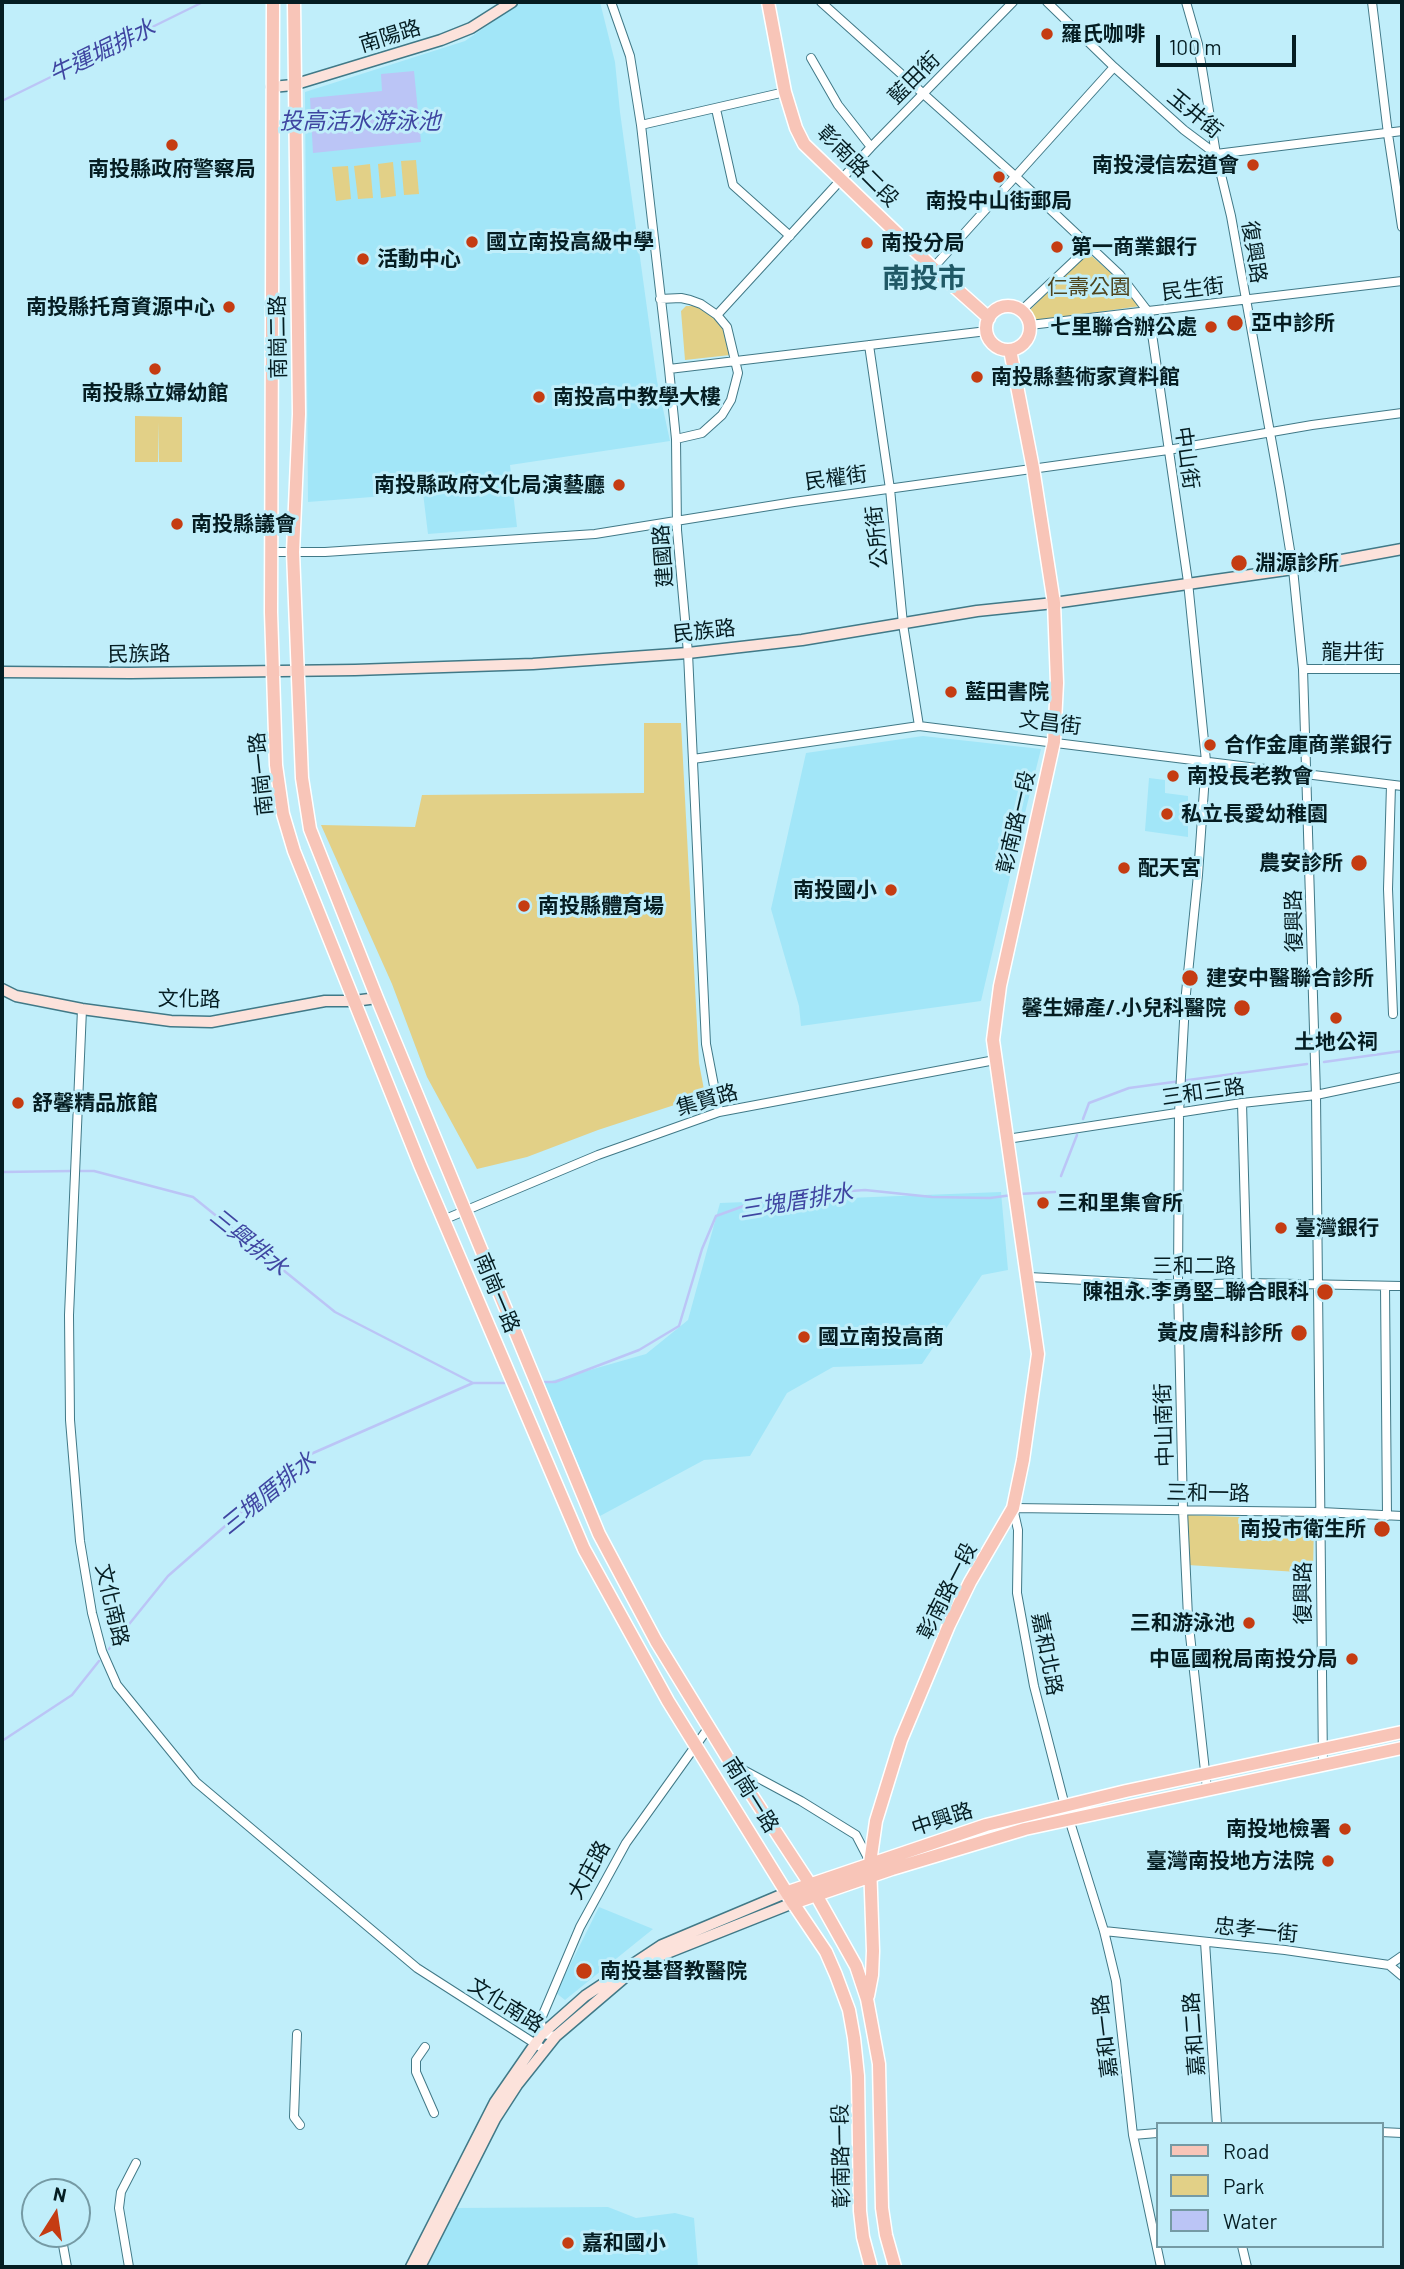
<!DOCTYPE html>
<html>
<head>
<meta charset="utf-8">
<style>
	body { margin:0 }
	#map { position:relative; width:1404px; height:2269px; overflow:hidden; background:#c0eefa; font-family:Barlow,sans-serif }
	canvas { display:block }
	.frame { position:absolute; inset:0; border:4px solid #051d22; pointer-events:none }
	.legend { position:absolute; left:1156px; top:2122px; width:228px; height:126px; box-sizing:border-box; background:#c0eefa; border:2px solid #759aa4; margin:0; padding:9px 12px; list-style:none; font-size:21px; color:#051d22 }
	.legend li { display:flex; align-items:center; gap:14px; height:35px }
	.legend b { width:35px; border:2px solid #759aa4 }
	.north { position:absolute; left:21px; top:2178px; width:70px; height:70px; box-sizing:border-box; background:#c0eefa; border:2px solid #759aa4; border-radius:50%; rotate:12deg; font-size:19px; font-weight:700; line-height:28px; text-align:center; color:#051d22 }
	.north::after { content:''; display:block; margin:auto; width:24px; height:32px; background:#c53c12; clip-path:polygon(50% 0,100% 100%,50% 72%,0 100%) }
	.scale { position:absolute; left:1156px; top:35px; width:140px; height:32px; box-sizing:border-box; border:4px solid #051d22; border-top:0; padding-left:9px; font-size:21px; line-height:24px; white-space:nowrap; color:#051d22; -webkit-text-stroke:5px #c0eefa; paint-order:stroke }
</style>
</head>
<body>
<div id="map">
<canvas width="1404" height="2269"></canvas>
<div class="frame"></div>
<ul class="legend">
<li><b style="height:9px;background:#f8c5b8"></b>Road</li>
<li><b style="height:19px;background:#e2d087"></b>Park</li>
<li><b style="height:19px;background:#bbc5f6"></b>Water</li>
</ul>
<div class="north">N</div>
<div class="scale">100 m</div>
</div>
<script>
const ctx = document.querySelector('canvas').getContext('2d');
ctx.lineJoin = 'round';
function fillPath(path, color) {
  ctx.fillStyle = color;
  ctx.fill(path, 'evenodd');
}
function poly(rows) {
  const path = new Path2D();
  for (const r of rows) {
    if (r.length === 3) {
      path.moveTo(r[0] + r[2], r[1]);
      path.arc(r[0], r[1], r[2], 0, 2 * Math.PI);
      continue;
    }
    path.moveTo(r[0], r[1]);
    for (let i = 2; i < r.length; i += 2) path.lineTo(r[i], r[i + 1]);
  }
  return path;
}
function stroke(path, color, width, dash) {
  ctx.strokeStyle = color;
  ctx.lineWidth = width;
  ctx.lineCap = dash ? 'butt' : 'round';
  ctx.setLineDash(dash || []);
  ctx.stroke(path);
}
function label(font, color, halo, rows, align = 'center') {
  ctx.font = font + ' Barlow,"Noto Sans TC",sans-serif';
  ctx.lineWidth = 6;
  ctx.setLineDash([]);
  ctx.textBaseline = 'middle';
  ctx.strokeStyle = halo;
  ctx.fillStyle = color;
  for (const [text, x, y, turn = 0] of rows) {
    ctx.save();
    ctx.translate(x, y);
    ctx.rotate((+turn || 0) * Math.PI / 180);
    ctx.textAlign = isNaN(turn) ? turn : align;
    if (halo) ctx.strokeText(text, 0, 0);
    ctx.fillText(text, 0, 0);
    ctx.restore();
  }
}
const built = poly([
	[521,2,600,2,615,62,620,112,657,381,670,441,510,465,517,527,428,534,423,493,308,502,305,92,465,41],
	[923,736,1041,749,1017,845,1006,848,1002,862,1011,872,981,1001,801,1026,799,1006,771,909,806,753],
	[1149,778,1165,780,1165,793,1188,796,1188,837,1145,831],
	[1001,1192,1008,1270,982,1275,922,1364,833,1367,787,1393,750,1456,704,1460,600,1516,544,1383,646,1354,688,1320,720,1203],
	[599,1907,653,1929,565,2000,556,1993],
	[608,2207,636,2218,675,2213,694,2218,698,2267,427,2267,457,2208]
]);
const green = poly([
	[416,160,419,194,404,195,401,161],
	[393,162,396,196,381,198,378,164],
	[370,164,373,198,358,199,354,166],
	[348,166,351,199,336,201,332,167],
	[1087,252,1111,273,1140,306,1037,321,1029,311],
	[686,306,696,306,716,318,726,331,730,355,685,360,681,311],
	[135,416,182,417,182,462,159,462,159,422,158,462,135,462],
	[644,723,681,723,699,1063,705,1095,598,1130,527,1157,477,1169,427,1077,392,984,321,825,415,827,422,795,644,793],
	[1187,1515,1314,1520,1313,1573,1188,1565]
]);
const water = poly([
	[414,71,421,142,313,153,310,98,382,91,381,74]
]);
const stream = poly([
	[2,101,203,2],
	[1324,1062,1402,1051],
	[1083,1119,1089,1103,1129,1088,1307,1064],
	[79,1171,94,1171,193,1197,335,1312,473,1383],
	[2,1172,72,1171],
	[1061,1176,1077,1135],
	[1019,1194,1055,1192],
	[544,1382,555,1382,639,1350,679,1326,702,1249,716,1216,752,1203,807,1194,865,1190,932,1197,990,1198,1012,1195],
	[109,1649,168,1576,304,1457,473,1383,505,1383],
	[2,1741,72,1695,99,1661]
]);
const street = poly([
	[611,2,630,56,641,125,669,369,676,439,677,530,688,653,706,1044,719,1112],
	[821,2,1015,176,1120,275,1149,313,1188,582,1206,761,1198,875,1185,1003,1179,1113,1178,1285,1183,1510,1188,1617,1207,1789],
	[1047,2,1114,67,1184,130,1216,154,1402,131],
	[1186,2,1198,44,1216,154,1231,216,1280,488,1293,569,1303,669,1316,1095,1323,1767],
	[1372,2,1388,134,1402,227],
	[811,58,838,105,871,147],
	[716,109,733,185,790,236],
	[641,125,785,92],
	[933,268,1114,67],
	[660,299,681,298,690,300,701,304,717,315,727,327,738,373,731,400,722,415,702,433,676,439],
	[1021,311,1089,247],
	[717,315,871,147,1013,2],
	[1030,325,1402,281],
	[869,345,890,489,903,624,919,726],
	[669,369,987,331],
	[271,552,325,552,595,534,794,502,1168,450,1312,425,1402,413],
	[1303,669,1402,669],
	[693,759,919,726,1402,786],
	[1391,785,1388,889,1393,1014],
	[82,1009,69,1315,70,1420,80,1541,92,1613,102,1651,117,1685,196,1782,417,1968,545,2050],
	[1242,1103,1247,1283],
	[1007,1139,1242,1103,1316,1095,1402,1077],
	[443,1220,598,1155,719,1112,995,1060],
	[1029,1277,1178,1285,1247,1283,1402,1286],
	[1385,1286,1387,1516],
	[734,1765,801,1801,856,1835,869,1860],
	[1104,1931,1285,1950,1389,1965,1402,1956],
	[1205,1942,1217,2124],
	[1389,1965,1402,1976],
	[297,2034,294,2117,300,2125],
	[556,2036,542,2034,541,2019,580,1927,626,1843,709,1727],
	[425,2047,416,2060,416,2072,434,2113],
	[1381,2132,1402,2133],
	[1133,2135,1157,2133],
	[61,2234,67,2267],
	[1242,2246,1247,2267],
	[129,2267,119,2208,121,2192,136,2163],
	[1161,2267,1133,2135,1116,1981,1104,1931,1065,1806,1034,1686,1017,1593,1018,1530,1013,1508,1321,1512,1402,1516]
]);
const secondary = poly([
	[272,87,293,85,441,40,471,28,512,2],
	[2,672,131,673,355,670,533,664,688,653,802,640,977,611,1054,603,1293,569,1402,549],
	[2,989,16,996,82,1009,171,1021,211,1022,325,1001,354,1001,377,998],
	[411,2267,495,2102,542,2034,585,1996,662,1945,788,1892],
	[420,2267,495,2119,517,2085,556,2036,624,1978,662,1955,793,1903]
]);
const primary = poly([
	[273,2,271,612,276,765,283,814,294,851,420,1165,584,1549,668,1701,793,1903,826,1952,836,1975,849,2010,854,2038,858,2076,860,2211,863,2237,871,2267],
	[294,2,299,414,293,552,302,778,310,829,377,998,599,1534,656,1641,732,1765,810,1884,856,1966,867,1999,879,2064,882,2208,886,2235,895,2267],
	[768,2,785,92,796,128,804,144,933,268,989,318],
	[1008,328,22],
	[788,1892,986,1825,1126,1791,1402,1732],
	[793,1903,892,1869,1025,1829,1402,1748],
	[868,1996,872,1975,873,1951,870,1863,876,1821,901,1740,949,1625,970,1582,1013,1508,1023,1460,1038,1354,993,1040,1000,986,1054,742,1057,683,1054,603,1033,468,1010,350]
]);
const markers = [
	[1047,34,7,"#c53c12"],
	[172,145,7,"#c53c12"],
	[1253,165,7,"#c53c12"],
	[999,177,7,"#c53c12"],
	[472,242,7,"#c53c12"],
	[867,243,7,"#c53c12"],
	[1057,247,7,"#c53c12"],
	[363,259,7,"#c53c12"],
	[229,307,7,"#c53c12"],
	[1235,323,9,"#c53c12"],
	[1211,327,7,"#c53c12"],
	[155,369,7,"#c53c12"],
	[977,377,7,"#c53c12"],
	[539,397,7,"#c53c12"],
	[619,485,7,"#c53c12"],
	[177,524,7,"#c53c12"],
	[1239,563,9,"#c53c12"],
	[951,692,7,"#c53c12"],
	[1210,745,7,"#c53c12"],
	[1173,776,7,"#c53c12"],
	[1167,814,7,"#c53c12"],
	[1359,863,9,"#c53c12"],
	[1124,868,7,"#c53c12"],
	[891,890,7,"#c53c12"],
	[524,906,7,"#c53c12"],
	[1190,978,9,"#c53c12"],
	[1242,1008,9,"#c53c12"],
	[1336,1018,7,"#c53c12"],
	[18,1103,7,"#c53c12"],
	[1043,1203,7,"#c53c12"],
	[1281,1228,7,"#c53c12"],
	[1325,1292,9,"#c53c12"],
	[1299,1333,9,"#c53c12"],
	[804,1337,7,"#c53c12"],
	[1382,1529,9,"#c53c12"],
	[1249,1623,7,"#c53c12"],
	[1352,1659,7,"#c53c12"],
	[1345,1829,7,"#c53c12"],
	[1328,1861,7,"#c53c12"],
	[584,1971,9,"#c53c12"],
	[568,2243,7,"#c53c12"]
];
const poiNames = [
	["羅氏咖啡",1061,34],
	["南投浸信宏道會",1239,165,"right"],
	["南投縣政府警察局",172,169,"center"],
	["南投中山街郵局",999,201,"center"],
	["國立南投高級中學",486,242],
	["南投分局",881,243],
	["第一商業銀行",1071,247],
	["活動中心",377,259],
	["南投縣托育資源中心",215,307,"right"],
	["亞中診所",1251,323],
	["七里聯合辦公處",1197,327,"right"],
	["南投縣藝術家資料館",991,377],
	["南投縣立婦幼館",155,393,"center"],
	["南投高中教學大樓",553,397],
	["南投縣政府文化局演藝廳",605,485,"right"],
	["南投縣議會",191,524],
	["淵源診所",1255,563],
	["藍田書院",965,692],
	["合作金庫商業銀行",1224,745],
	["南投長老教會",1187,776],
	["私立長愛幼稚園",1181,814],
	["農安診所",1343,863,"right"],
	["配天宮",1138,868],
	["南投國小",877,890,"right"],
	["南投縣體育場",538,906],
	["建安中醫聯合診所",1206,978],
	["馨生婦產/.小兒科醫院",1226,1008,"right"],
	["土地公祠",1336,1042,"center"],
	["舒馨精品旅館",32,1103],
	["三和里集會所",1057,1203],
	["臺灣銀行",1295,1228],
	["陳祖永.李勇堅_聯合眼科",1309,1292,"right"],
	["黃皮膚科診所",1283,1333,"right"],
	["國立南投高商",818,1337],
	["南投市衛生所",1366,1529,"right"],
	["三和游泳池",1235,1623,"right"],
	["中區國稅局南投分局",1338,1659,"right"],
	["南投地檢署",1331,1829,"right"],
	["臺灣南投地方法院",1314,1861,"right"],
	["南投基督教醫院",600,1971],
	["嘉和國小",582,2243]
];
const streetNames = [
	["南陽路",390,36,-17],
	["藍田街",914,78,-45],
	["玉井街",1195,114,39],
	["彰南路二段",858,166,45],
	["復興路",1254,252,81],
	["民生街",1193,289,-7],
	["南崗二路",278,337,-91],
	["中山街",1187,458,82],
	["民權街",836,478,-8],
	["公所街",877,537,-96],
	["建國路",663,556,-94],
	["民族路",704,631,-6],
	["龍井街",1353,652],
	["民族路",139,654,-1],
	["文昌街",1050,723,7],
	["南崗一路",261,774,-96],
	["彰南路一段",1016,822,-77],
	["復興路",1294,921,-91],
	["文化路",189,999,1],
	["三和三路",1203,1092,-8],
	["集賢路",707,1100,-16],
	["三和二路",1194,1266],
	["南崗一路",497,1293,67],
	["中山南街",1164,1425,-92],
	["三和一路",1208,1493,1],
	["彰南路一段",947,1591,-63],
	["復興路",1303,1593,-90],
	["文化南路",112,1605,77],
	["嘉和北路",1047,1654,79],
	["南崗一路",751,1795,58],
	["中興路",942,1819,-18],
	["大庄路",589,1870,-61],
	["忠孝一街",1256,1930,6],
	["文化南路",506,2005,32],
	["嘉和二路",1194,2034,-94],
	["嘉和一路",1105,2036,-97],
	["彰南路一段",841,2156,-91]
];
const parkNames = [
	["仁壽公園",1089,287]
];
const waterNames = [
	["牛運堀排水",102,51,-26],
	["投高活水游泳池",360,121],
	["三塊厝排水",796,1201,-9],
	["三興排水",249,1242,39],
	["三塊厝排水",268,1493,-39]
];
const districtNames = [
	["南投市",924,279]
];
fillPath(built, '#a2e6f8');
fillPath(green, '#e2d087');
fillPath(water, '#bbc5f6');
stroke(stream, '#bbc5f6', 2.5);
stroke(street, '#417987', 10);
stroke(secondary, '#417987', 13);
stroke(primary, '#fff', 15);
stroke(street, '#fff', 8);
stroke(secondary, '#fce2db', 10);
stroke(primary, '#f8c5b8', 12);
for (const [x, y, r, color] of markers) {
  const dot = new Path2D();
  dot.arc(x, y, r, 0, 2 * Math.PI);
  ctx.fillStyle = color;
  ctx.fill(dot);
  stroke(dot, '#c0eefa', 2.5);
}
label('bold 21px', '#051d22', '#c0eefa', poiNames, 'left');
label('21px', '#051d22', '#c0eefa', streetNames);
label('21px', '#4e441d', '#c0eefa', parkNames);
label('italic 23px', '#3f45a1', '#c0eefa', waterNames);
label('bold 28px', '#1f5966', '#c0eefa', districtNames);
</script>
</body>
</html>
